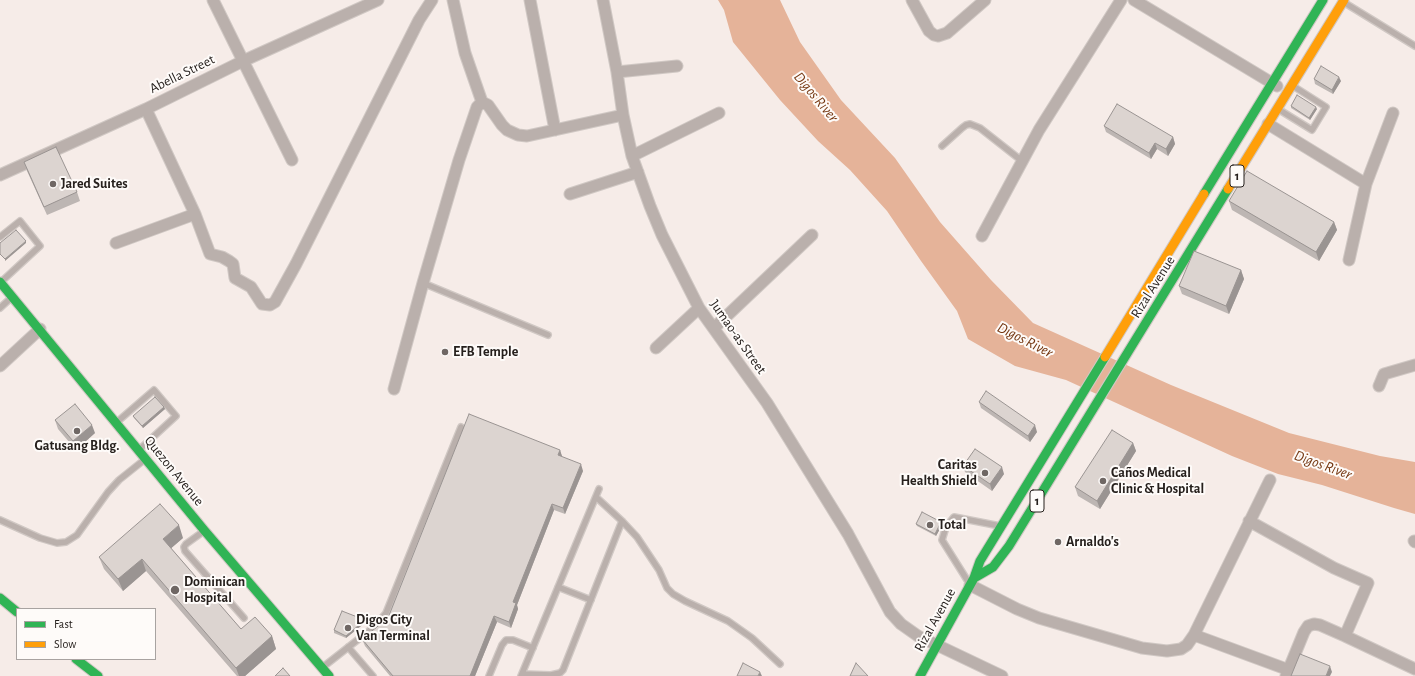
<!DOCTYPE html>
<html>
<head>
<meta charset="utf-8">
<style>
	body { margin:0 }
	#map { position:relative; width:1415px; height:676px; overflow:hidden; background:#f6ece8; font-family:"Alegreya Sans",sans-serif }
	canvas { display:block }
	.legend { position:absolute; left:16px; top:608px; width:140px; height:52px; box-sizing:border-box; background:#fefbf9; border:1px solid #a8a3a1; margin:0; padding:5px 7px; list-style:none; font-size:12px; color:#26201d }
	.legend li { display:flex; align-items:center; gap:8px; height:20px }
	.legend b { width:20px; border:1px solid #a8a3a1 }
</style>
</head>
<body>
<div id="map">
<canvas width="1415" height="676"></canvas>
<ul class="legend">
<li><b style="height:5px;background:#30b455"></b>Fast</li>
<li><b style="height:5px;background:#ff9f0a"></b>Slow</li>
</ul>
</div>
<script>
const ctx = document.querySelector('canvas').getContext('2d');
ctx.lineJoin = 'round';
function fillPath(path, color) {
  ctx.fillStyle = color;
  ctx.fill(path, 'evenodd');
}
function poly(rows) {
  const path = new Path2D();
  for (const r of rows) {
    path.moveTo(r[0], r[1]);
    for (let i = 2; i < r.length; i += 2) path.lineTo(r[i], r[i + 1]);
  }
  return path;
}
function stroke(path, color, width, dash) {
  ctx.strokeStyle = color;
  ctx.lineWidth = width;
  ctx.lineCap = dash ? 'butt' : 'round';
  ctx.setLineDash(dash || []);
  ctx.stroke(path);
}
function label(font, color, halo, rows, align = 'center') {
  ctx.font = font + ' "Alegreya Sans",sans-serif';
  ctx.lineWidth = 4;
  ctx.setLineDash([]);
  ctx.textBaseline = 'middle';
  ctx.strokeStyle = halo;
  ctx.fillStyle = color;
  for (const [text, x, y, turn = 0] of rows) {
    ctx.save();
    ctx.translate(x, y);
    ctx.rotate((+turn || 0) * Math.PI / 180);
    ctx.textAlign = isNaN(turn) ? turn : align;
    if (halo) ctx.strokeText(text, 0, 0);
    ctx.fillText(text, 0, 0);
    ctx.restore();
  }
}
const water = poly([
	[718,0,780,0,800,42,841,100,895,158,940,222,991,280,1033,323,1171,385,1289,433,1380,456,1415,462,1415,514,1394,508,1322,485,1278,474,1232,456,1066,380,1015,366,968,339,957,311,921,261,887,211,850,170,818,141,780,100,733,42,724,10]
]);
const lane = poly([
	[1345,3,1415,46],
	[1278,109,1312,130,1326,107,1293,86],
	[942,146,962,128,966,125,970,124,980,128,1022,161],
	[0,237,20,221,40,246,2,281],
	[423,283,548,335],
	[0,308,12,297],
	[117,422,154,390,176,416,140,449],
	[596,497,622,521,637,537,659,570,667,588,673,594,685,601,728,621,752,638,780,664],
	[0,520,40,538,57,543,66,542,77,535,108,492,119,480,144,460],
	[204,531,186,544,184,547,185,551,244,618],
	[969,583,942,540,946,527,954,517,1000,526],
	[558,587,591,600],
	[348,647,373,676],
	[323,667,374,627,386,613,461,427],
	[522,674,551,675,560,673,563,670,622,521],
	[489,676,502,645,506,640,513,640,533,648],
	[521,676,599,489]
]);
const street = poly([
	[213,0,292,160],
	[453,0,465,53,482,102,488,105,502,125,507,130,518,135,527,136,623,115],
	[530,0,555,130],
	[603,0,617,72,623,115,632,156,650,206,662,235,699,308,767,403,848,534,890,612,901,624,918,636,1002,676],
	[912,0,929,31,934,35,938,36,947,33,985,0],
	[1134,0,1277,86],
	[617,72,677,66],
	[146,109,195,214,210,254,222,257,229,261,233,264,235,278,251,287,262,304,270,305,275,302,296,264,419,20,432,0],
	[1268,124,1366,184],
	[632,156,719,113],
	[0,175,146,109,243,61,378,0],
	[570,194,638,172],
	[982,236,1039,130,1121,0],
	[116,243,195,214],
	[1349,260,1366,184,1393,113],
	[714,328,812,235],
	[656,348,699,308],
	[0,366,40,329],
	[1379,386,1384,374,1415,365],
	[394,389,423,283,459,160,477,107,482,102],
	[1249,521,1334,568,1368,583,1345,636],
	[1414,541,1415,542],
	[970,585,1017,609,1039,618,1142,648,1167,651,1181,649,1187,645,1194,635,1270,480],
	[1194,635,1289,670],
	[1286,676,1304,632,1308,626,1314,624,1320,625,1345,636,1415,669]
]);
const fast = poly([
	[1204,194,1323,0],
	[0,282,204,530,329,676],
	[974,578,993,567,1009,546,1228,189],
	[0,598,17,612],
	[76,659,98,676],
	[920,676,974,578,980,561,1105,357]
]);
const slow = poly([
	[1228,189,1344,0],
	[1105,357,1204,194]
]);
const wall = poly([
	[1314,79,1341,81,1333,94,1315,84],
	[1291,106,1317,109,1310,120,1291,108],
	[1104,126,1173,137,1175,144,1168,156,1157,149,1151,159,1106,132],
	[24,162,77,192,80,201,47,215,27,171],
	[1229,201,1334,222,1337,230,1319,261,1232,210],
	[1241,270,1244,279,1229,314,1182,294,1179,286],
	[979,402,1037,432,1030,442,981,408],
	[164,407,165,409,143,428,134,418,133,416],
	[55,420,95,433,76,450,58,429],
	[1133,443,1136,451,1100,509,1078,496,1075,487],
	[560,450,562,457,583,471,565,514,554,510,517,605,518,609,511,628,497,622,475,676,390,676,365,646,362,639,388,618],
	[963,466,1004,474,992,491,965,472],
	[916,524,942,525,936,536,917,526],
	[183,538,171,548,241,629,272,636,276,649,245,676,237,676,146,571,123,591,104,569,99,557],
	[365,620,366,622,346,638,334,633,334,630]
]);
const shadedWall = poly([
	[1339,77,1341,81,1333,94,1332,90],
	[1316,107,1317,109,1310,120,1309,118],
	[1173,137,1175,144,1168,156,1166,149],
	[1155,143,1157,149,1151,159,1149,153],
	[1334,222,1337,230,1319,261,1316,252],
	[26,241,26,243,5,261,5,259],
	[1241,270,1244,279,1229,314,1226,306],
	[164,407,165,409,143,428,142,426],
	[92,425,95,433,76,450,73,441],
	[1035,425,1037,432,1030,442,1028,436],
	[1133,443,1136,451,1100,509,1097,501],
	[560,450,562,456,560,462,558,455],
	[581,464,583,471,565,514,563,508],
	[1002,467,1004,474,992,491,990,484],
	[552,504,554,510,517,605,518,609,511,628,509,622,513,602],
	[941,522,942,525,936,536,935,534],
	[179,525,183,538,168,551,163,539],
	[142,559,146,571,123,591,118,579],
	[494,616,497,622,475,676,470,676],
	[365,620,366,622,346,638,346,636],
	[272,636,276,649,245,676,239,676,236,668],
	[1330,666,1332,672,1330,676,1326,676],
	[760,672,762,676,758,676]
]);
const building = poly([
	[1321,66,1339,77,1332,90,1314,79,1321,66],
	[1297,95,1316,107,1309,118,1291,106,1297,95],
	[1117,104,1173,137,1166,149,1155,143,1149,153,1104,126,1117,104],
	[56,147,77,192,44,207,24,162,56,147],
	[1247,171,1334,222,1316,252,1229,201,1247,171],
	[16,230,26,241,5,259,0,254,0,243,16,230],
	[1194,251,1241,270,1226,306,1179,286,1194,251],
	[986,391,1035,425,1028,436,979,402,986,391],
	[155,397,164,407,142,426,133,416,155,397],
	[75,404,92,425,73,441,55,420,75,404],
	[469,414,560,450,558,455,581,464,563,508,552,504,513,602,516,603,509,622,494,616,470,676,393,676,362,639,388,618,469,414],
	[1112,430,1133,443,1097,501,1075,487,1112,430],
	[975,449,1002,467,990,484,963,466,975,449],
	[160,504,179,525,163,539,241,629,255,617,272,636,236,668,142,559,118,579,99,557,160,504],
	[922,512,941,522,935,534,916,524,922,512],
	[342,611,365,620,346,636,334,630,342,611],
	[1300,654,1330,666,1326,676,1291,676,1300,654],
	[743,663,760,672,758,676,737,676,743,663],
	[856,663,868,676,850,676,856,663],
	[283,668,290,676,275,676,283,668]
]);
const markers = [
	[53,184,4,"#6f6764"],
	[445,352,4,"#6f6764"],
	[77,431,4,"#6f6764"],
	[985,473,4,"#6f6764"],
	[1103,481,4,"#6f6764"],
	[930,525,4,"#6f6764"],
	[1058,542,4,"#6f6764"],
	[175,590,5,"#6f6764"],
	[348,628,4,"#6f6764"]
];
const shields = [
	[1237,176,14],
	[1037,501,14]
];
const shieldNames = [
	["1",1237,176],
	["1",1037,501]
];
const streetNames = [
	["Abella Street",182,74,-26],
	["Rizal Avenue",1153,287,-58],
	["Jumao-as Street",738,337,55],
	["Quezon Avenue",174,471,51],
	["Rizal Avenue",935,620,-61]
];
const poiNames = [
	["Jared Suites",61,184],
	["EFB Temple",453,352],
	["Gatusang Bldg.",77,446,"center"],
	["Caritas",977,465,"right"],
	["Health Shield",977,481,"right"],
	["Caños Medical",1111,473],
	["Clinic & Hospital",1111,489],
	["Total",938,525],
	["Arnaldo's",1066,542],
	["Dominican",184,582],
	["Hospital",184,598],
	["Digos City",356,620],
	["Van Terminal",356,636]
];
const waterNames = [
	["Digos River",816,97,50],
	["Digos River",1025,340,27],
	["Digos River",1323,465,20]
];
fillPath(water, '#e5b399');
stroke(lane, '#d0c8c4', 8);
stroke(street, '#d0c8c4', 13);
stroke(fast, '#d0c8c4', 11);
stroke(slow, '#d0c8c4', 11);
stroke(lane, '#bab0ac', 5.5);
stroke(street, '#bab0ac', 11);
stroke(fast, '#30b455', 9);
stroke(slow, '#ff9f0a', 9);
fillPath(wall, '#bdb6b3');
fillPath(shadedWall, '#9a9492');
fillPath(building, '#dcd4d0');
stroke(building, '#9a9492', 1);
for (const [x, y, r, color] of markers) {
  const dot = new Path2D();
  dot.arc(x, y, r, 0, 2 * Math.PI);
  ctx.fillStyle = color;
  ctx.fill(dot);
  stroke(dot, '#fefbf9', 1.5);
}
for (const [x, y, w] of shields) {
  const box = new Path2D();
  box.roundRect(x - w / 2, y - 11, w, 22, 3);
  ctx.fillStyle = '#fefbf9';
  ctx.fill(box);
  stroke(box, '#26201d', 1);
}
label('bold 13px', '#26201d', null, shieldNames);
label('14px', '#26201d', '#fefbf9', streetNames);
label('bold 14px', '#26201d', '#fefbf9', poiNames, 'left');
label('italic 15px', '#753711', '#fefbf9', waterNames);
</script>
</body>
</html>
